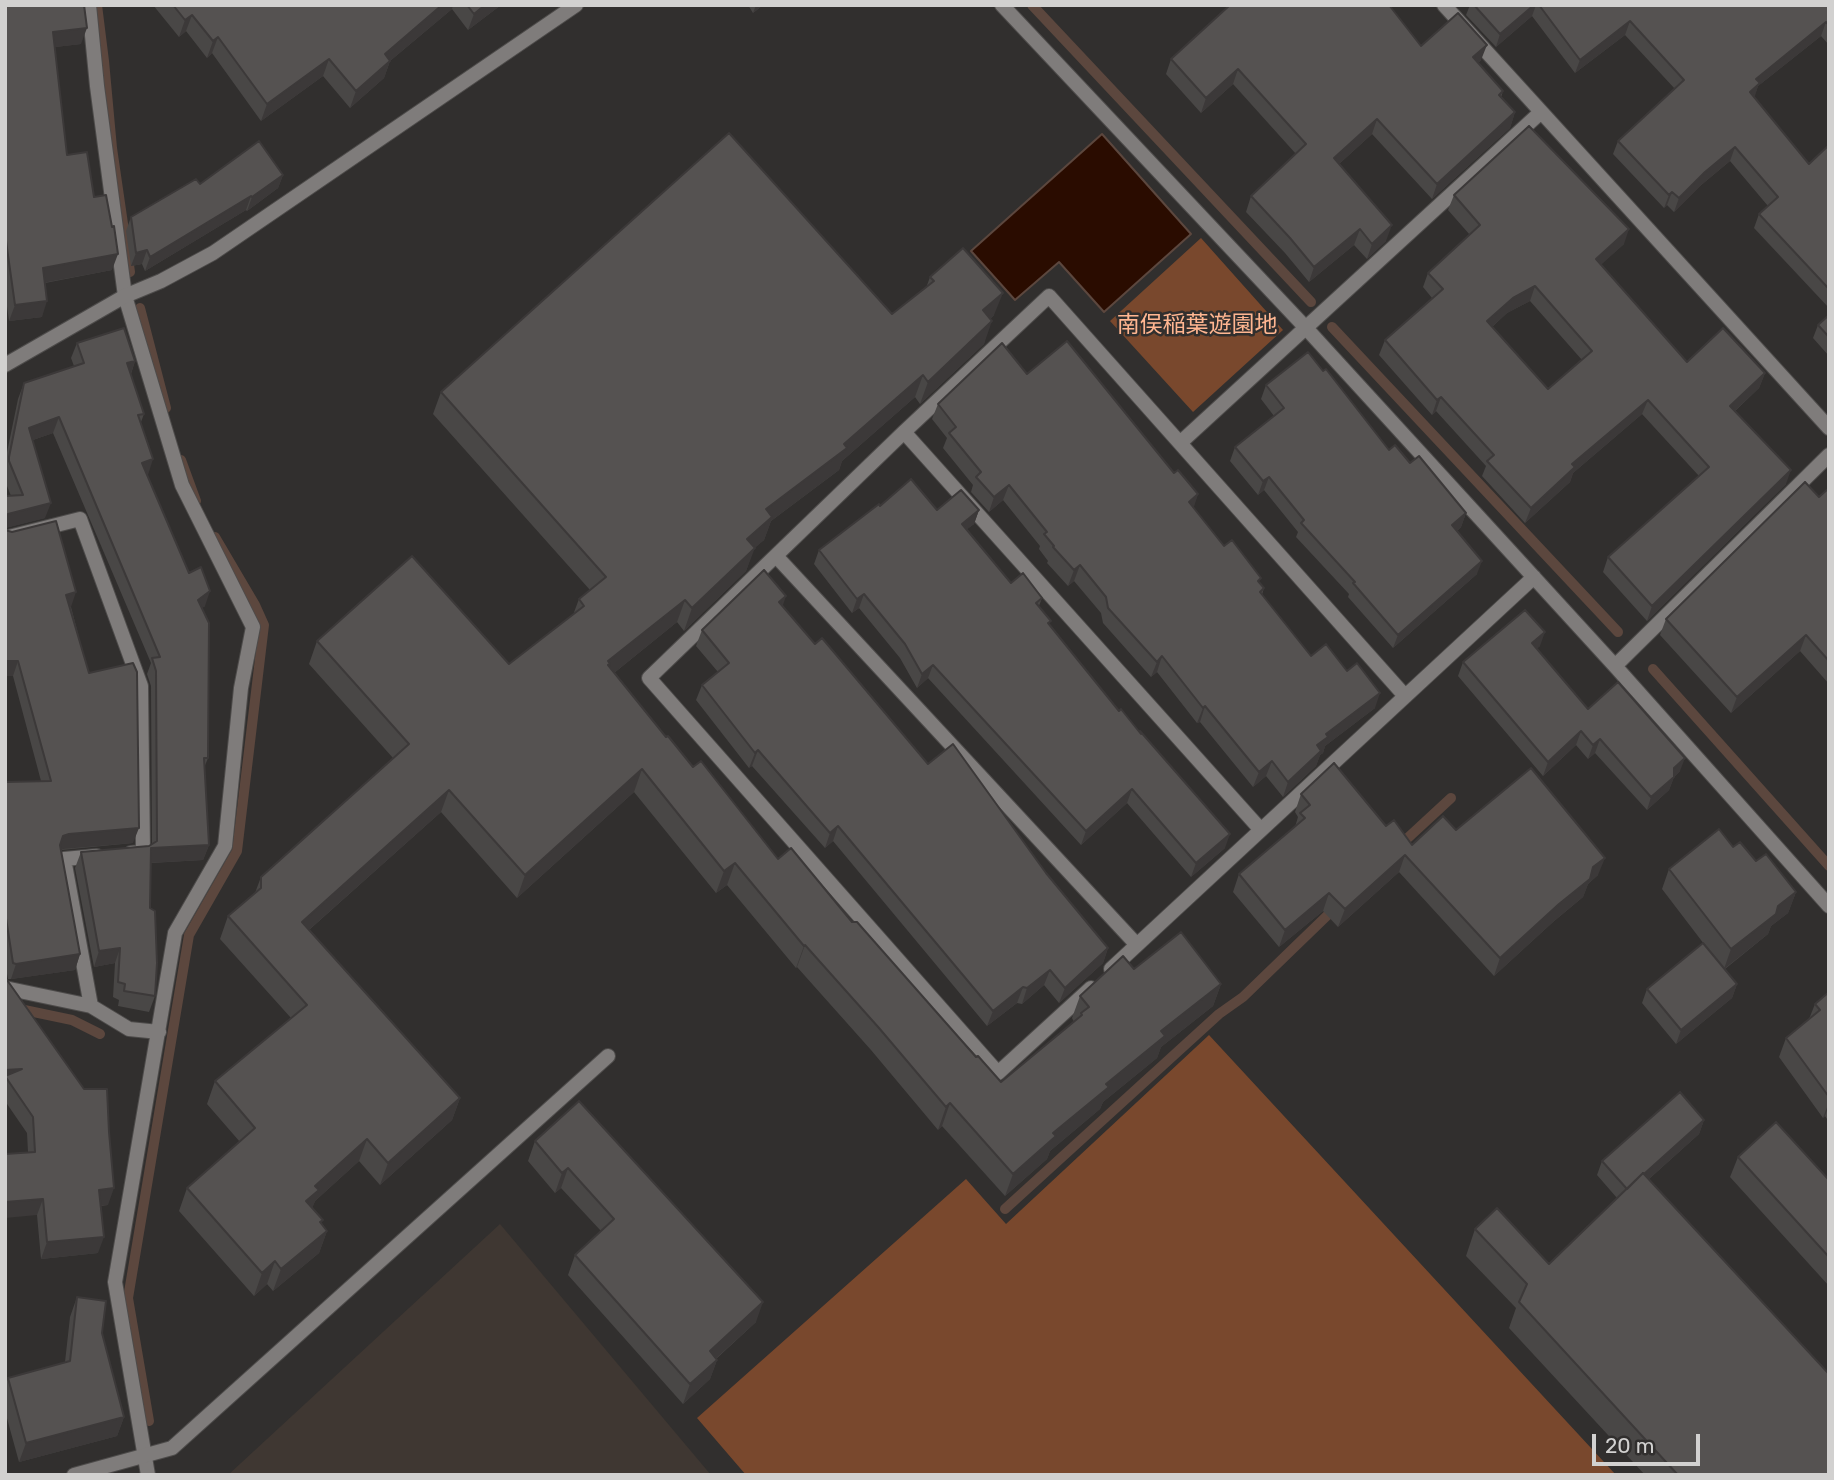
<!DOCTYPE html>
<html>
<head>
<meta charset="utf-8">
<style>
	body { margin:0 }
	#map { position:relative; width:1834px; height:1480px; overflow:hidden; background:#312f2e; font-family:Rubik,sans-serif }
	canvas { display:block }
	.frame { position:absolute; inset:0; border:7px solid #d2d1d0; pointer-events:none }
	.scale { position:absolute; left:1592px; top:1434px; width:108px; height:32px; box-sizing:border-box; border:4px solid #d2d1d0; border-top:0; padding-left:9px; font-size:21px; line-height:24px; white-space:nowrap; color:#d2d1d0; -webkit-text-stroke:5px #312f2e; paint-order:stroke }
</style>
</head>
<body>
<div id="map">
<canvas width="1834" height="1480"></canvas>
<div class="frame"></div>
<div class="scale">20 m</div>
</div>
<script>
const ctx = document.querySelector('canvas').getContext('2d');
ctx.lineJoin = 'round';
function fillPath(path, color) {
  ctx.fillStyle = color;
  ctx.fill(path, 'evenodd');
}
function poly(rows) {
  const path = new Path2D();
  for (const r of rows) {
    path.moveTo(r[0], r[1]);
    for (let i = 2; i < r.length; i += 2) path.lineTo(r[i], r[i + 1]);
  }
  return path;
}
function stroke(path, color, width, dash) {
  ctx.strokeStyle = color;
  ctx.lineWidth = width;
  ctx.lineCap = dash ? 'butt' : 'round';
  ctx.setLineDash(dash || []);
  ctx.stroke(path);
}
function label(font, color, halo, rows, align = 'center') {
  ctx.font = font + ' Rubik,"Noto Sans JP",sans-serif';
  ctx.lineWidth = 5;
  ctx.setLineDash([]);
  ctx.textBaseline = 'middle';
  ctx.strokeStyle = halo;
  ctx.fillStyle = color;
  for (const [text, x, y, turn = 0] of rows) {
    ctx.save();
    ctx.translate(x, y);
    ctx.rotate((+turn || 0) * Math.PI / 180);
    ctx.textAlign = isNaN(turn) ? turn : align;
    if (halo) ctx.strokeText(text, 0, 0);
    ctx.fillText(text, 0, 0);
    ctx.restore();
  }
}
const built = poly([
	[500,1224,711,1475,228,1475]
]);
const green = poly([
	[1201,238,1283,330,1193,412,1110,321],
	[1209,1035,1616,1475,746,1475,697,1418,966,1179,1006,1224]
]);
const water = poly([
	[1102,134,1191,234,1104,312,1059,262,1015,300,971,251,1102,134]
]);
const stream = poly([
	[97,5,104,61,112,148,130,272],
	[1032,5,1311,302],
	[140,308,166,408],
	[1332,327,1618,632],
	[181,460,196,501],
	[1653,669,1829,866],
	[1398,847,1451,798],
	[5,1006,72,1020,100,1034],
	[1005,1209,1219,1014,1243,997,1336,907],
	[149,1421,128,1298,189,935,237,851,264,625,255,605,215,537]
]);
const lane = poly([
	[89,5,97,86,125,296,182,485,253,627,241,688,225,846,175,933,115,1282,148,1475],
	[5,538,80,519,141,686,143,852,131,853],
	[5,988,91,1006,129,1029,159,1032],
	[91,1006,64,859,97,856]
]);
const street = poly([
	[1002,5,1306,328,1615,666,1829,906],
	[1444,5,1829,428],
	[5,365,125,296,161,281,213,253,576,5],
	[904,432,1261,830],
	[1180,443,1541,112],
	[776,556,1137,945],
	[1615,666,1829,455],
	[1111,969,1534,577],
	[1091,988,998,1073,649,678,904,432,1049,296,1405,696],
	[74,1475,172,1448,608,1056]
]);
const wall = poly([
	[5,5,81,44,55,47,67,155,94,197,112,270,45,283,42,317,9,321,5,292],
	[153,5,501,5,468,30,452,9,390,61,384,78,350,108,323,76,261,121,212,53,207,58,186,31,179,37],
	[748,5,763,5,753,13],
	[1470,5,1829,5,1829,45,1821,36,1758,86,1754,97,1809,164,1829,145,1829,308,1754,228,1759,214,1768,206,1730,161,1700,186,1674,212,1667,205,1664,208,1613,154,1618,141,1675,89,1625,35,1575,73,1532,16,1496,47,1466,15],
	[1421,46,1481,60,1478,63,1503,91,1501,98,1515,112,1510,128,1432,199,1372,134,1339,164,1386,241,1367,259,1354,245,1309,282,1285,253,1246,212,1251,196,1296,154,1233,84,1201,113,1166,74,1171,59],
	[283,175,278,188,247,211,246,210,145,271,142,264,131,266,126,231,131,217,200,184],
	[1454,195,1624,244,1601,264,1687,362,1765,373,1759,388,1735,411,1786,484,1647,621,1603,572,1608,557,1699,476,1642,414,1573,473,1570,482,1525,523,1482,476,1486,466,1436,411,1432,415,1379,355,1385,340,1432,298,1423,287,1428,273,1470,235,1448,210],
	[1530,301,1582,360,1548,389,1492,327,1507,313],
	[930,277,994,315,990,319,984,344,920,404,915,397,842,461,839,470,771,521,764,540,754,548,746,571,684,631,677,622,614,673,666,737,778,859,852,922,1001,1082,1074,1022,1072,1018,1080,996,1134,969,1221,984,1213,1006,1161,1047,1157,1058,1103,1102,1100,1109,1050,1151,1047,1159,1005,1196,942,1126,938,1130,871,1050,797,967,796,968,727,885,716,893,634,792,517,898,441,812,309,930,460,1098,452,1120,380,1185,359,1161,315,1201,312,1208,327,1231,319,1253,273,1291,267,1284,254,1296,179,1211,187,1188,240,1142,207,1104,215,1081,291,1018,220,939,228,916,255,893,261,877,393,758,309,664,317,641,509,664,573,615,579,599,590,590,433,414,441,392,892,314,926,288],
	[1829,315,1829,356,1813,338,1818,325],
	[77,343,135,361,131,374,144,414,141,422,147,475,189,573,205,606,202,608,208,758,204,768,209,845,203,860,151,863,150,908,155,996,149,1012,118,1006,119,1000,113,997,115,963,94,967,75,868,81,852,149,846,152,845,151,686,147,674,151,663,53,433,33,440,45,518,5,528,5,496,11,496,5,481,5,462,18,399,24,383,74,366,71,358],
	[1323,371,1389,450,1410,463,1466,513,1461,527,1457,531,1477,574,1393,648,1348,597,1349,594,1296,537,1298,532,1264,490,1258,495,1230,461,1235,447,1274,416,1261,399,1266,385],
	[1027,374,1174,473,1198,494,1193,507,1224,546,1264,588,1262,595,1311,656,1375,708,1325,746,1323,753,1320,755,1316,766,1283,797,1266,776,1253,787,1200,722,1197,723,1157,672,1151,677,1103,623,1101,613,1074,581,1068,586,1047,563,1048,561,1039,549,1040,546,1003,500,989,512,971,492,973,485,943,448,947,438,932,419,938,404],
	[1829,488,1829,684,1800,651,1731,713,1660,635,1666,619],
	[880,506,937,510,979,510,974,524,967,529,1011,583,1042,598,1039,606,1049,625,1225,848,1191,877,1127,803,1081,845,928,678,917,688,900,658,859,608,852,613,814,564,819,550],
	[5,530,71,607,133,843,61,850,80,954,75,970,11,979,8,979,5,963,5,782,41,781,13,676],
	[783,606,815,644,928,764,1046,873,1108,948,1103,963,1059,1003,1044,985,1022,1004,1017,1003,987,1026,833,841,825,848,752,766,749,768,696,700,702,685,718,672,696,646,702,630],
	[1540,646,1536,649,1588,709,1680,771,1674,777,1669,790,1647,810,1595,753,1588,759,1576,745,1543,776,1458,676,1463,662],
	[1301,794,1386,826,1412,845,1456,830,1598,875,1588,884,1583,897,1553,922,1494,976,1399,872,1338,927,1323,911,1279,947,1233,892,1239,874,1295,827,1298,817,1295,812],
	[1733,847,1756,861,1796,892,1788,913,1771,926,1768,934,1725,969,1737,984,1732,998,1676,1044,1642,1003,1647,989,1704,944,1662,889,1669,869],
	[5,982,108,1205,101,1206,98,1253,41,1259,37,1215,28,1152,27,1133,5,1101],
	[1829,992,1829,1122,1825,1116,1823,1118,1779,1057,1786,1038,1809,1019,1815,1004],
	[1704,1120,1699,1134,1649,1179,1829,1475,1645,1475,1509,1328,1516,1308,1466,1256,1475,1229,1549,1264,1617,1198,1597,1175,1602,1161],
	[535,1141,756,1322,716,1359,717,1360,710,1379,683,1404,568,1275,575,1255,601,1231,561,1188,555,1193,528,1161],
	[1738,1157,1829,1180,1829,1286,1730,1177],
	[77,1297,102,1333,124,1417,117,1436,19,1462,5,1411,5,1387,8,1378,65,1362,70,1317]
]);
const shadedWall = poly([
	[442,5,453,5,452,9,378,71,385,54],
	[485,5,501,5,468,30,474,14],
	[756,5,763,5,753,13],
	[1534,5,1536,5,1532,16,1496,47,1500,34],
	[192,15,186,31,179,37,185,20],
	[1630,21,1625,35,1575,73,1580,60],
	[1826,22,1821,36,1758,86,1755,96,1745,106,1756,79],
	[87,28,81,44,47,48,53,32],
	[218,37,212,53,207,58,213,41],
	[1487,45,1481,60,1467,72,1473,57],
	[329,59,323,76,261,121,267,104],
	[390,61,384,78,350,108,356,91],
	[1238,69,1233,84,1201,113,1206,98],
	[1515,112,1510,128,1432,199,1437,184],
	[1377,119,1372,134,1328,174,1334,158],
	[1735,147,1730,161,1700,186,1674,212,1679,198,1705,172],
	[283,175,278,188,247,211,252,197],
	[1672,192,1667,205,1664,208,1669,195],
	[251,196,246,210,145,271,150,257],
	[1392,225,1386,241,1367,259,1372,244],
	[1360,229,1354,245,1309,282,1314,267],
	[1629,229,1624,244,1591,274,1596,259],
	[147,250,142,264,131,266,136,253],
	[118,254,112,270,37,284,43,268],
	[1535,286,1530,301,1507,313,1482,336,1487,321,1513,298],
	[1003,293,994,315,975,332,983,310],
	[47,301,42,317,9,321,15,305],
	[992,321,984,344,920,404,928,382],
	[135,361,130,376,127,363],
	[1765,373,1759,388,1725,420,1730,406],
	[923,375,915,397,842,461,839,470,771,521,764,540,739,562,747,539,766,509,844,444],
	[1441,397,1436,411,1432,415,1437,400],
	[1648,400,1642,414,1573,473,1570,482,1525,523,1531,508,1572,464],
	[59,417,53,433,24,443,29,428],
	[153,459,148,475,137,478,142,463],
	[1791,470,1786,484,1647,621,1652,606],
	[1269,477,1264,490,1258,495,1263,481],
	[1009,485,1003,500,989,512,994,497],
	[1198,494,1193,510,1189,502],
	[51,503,45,518,5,528,5,516,8,514],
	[979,510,974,524,957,537,962,524],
	[1466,513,1461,527,1447,539,1452,525],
	[755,548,746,571,684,631,692,608],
	[1482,561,1477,574,1393,648,1398,635],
	[1080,565,1074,581,1068,586,1074,570],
	[210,591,205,606,193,615,198,600],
	[76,592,71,607,61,610,66,595],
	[864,594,859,608,852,613,857,599],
	[786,596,781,611,779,602],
	[685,600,677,622,604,681,608,661],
	[1545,632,1540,646,1527,657,1532,643],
	[1806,635,1800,651,1731,713,1737,697],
	[1162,656,1157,672,1151,677,1157,662],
	[5,661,18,661,13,676,5,676],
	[933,665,928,678,917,688,922,674],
	[1380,693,1375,708,1325,746,1323,753,1320,755,1316,766,1283,797,1288,782,1326,734],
	[1205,706,1200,722,1197,723,1203,708],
	[1581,731,1576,745,1543,776,1548,762],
	[1600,739,1595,753,1588,759,1593,745],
	[758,750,752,766,749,768,755,753],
	[1685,758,1680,771,1674,777,1669,790,1647,810,1651,797,1674,768],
	[1272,761,1266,776,1253,787,1259,772],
	[642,769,634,792,517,898,525,875],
	[1132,789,1127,803,1081,845,1086,831],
	[449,790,441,812,293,944,302,922],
	[838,826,833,841,825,848,830,833],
	[139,828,133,843,63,849,58,852,63,836,69,834],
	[1230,834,1225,848,1191,877,1196,863],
	[209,845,203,860,146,863,151,848],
	[1405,855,1399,872,1338,927,1345,909],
	[1605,858,1598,875,1588,884,1583,897,1553,922,1494,976,1500,958,1593,867],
	[735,863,727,885,716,893,724,871],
	[1796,892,1788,913,1771,926,1768,934,1724,969,1731,949,1778,906],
	[1329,893,1323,911,1279,947,1285,930],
	[805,945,797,967,796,968,804,946],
	[120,948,115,963,94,967,99,951],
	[1108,948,1103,963,1059,1003,1065,988],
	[80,954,75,970,11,979,16,964],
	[1050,970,1044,985,1022,1004,1027,988],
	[1221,984,1213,1006,1161,1047,1157,1058,1103,1102,1100,1109,1050,1151,1047,1159,1005,1196,1013,1174,1053,1133,1106,1084,1161,1031],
	[1737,984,1732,998,1676,1044,1681,1030],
	[1023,987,1017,1003,987,1026,993,1011],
	[22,1069,5,1076,5,1070],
	[460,1098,452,1120,380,1185,388,1163],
	[1829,1102,1829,1105,1825,1116,1823,1118],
	[950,1103,942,1126,938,1130,946,1107],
	[1704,1120,1699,1134,1622,1203,1627,1189],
	[367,1139,359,1161,315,1201,311,1212,306,1201,315,1186],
	[568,1168,561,1188,555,1193,562,1173],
	[114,1188,108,1205,93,1206,99,1190],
	[43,1199,37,1215,5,1218,5,1202],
	[323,1220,315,1241,327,1231,319,1253,273,1291,281,1269],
	[104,1237,98,1253,41,1259,47,1242],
	[275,1261,267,1284,254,1296,262,1273],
	[763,1302,756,1322,702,1371,710,1351],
	[717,1360,710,1379,683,1404,690,1384],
	[124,1417,117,1436,19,1462,26,1443]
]);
const building = poly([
	[5,5,84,5,87,28,53,32,67,155,87,152,94,197,106,195,112,227,114,226,118,254,43,268,47,301,15,305,5,234,5,5],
	[173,5,442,5,385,54,390,61,356,91,329,59,267,104,218,37,213,41,192,15,185,20,173,5],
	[467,5,485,5,474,14,467,5],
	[1230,5,1389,5,1421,46,1458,13,1487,45,1473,57,1503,91,1499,95,1515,112,1437,184,1377,119,1334,158,1392,225,1372,244,1360,229,1314,267,1290,238,1251,196,1306,144,1238,69,1206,98,1171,59,1230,5],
	[1474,5,1534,5,1500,34,1474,5],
	[1539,5,1829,5,1829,25,1826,22,1756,79,1760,83,1750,92,1809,164,1829,145,1829,289,1759,214,1778,197,1735,147,1705,172,1679,198,1672,192,1669,195,1618,141,1684,80,1630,21,1580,60,1539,5],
	[1529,126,1629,229,1596,259,1687,362,1723,328,1765,373,1730,406,1791,470,1652,606,1608,557,1709,467,1648,400,1572,464,1575,467,1531,508,1487,461,1494,455,1441,397,1437,400,1385,340,1443,289,1428,273,1480,225,1454,195,1529,126],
	[1535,286,1592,351,1548,389,1487,321,1513,298,1535,286],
	[729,133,892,314,934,281,930,277,963,248,1003,293,983,310,992,321,928,382,923,375,844,444,847,448,766,509,772,517,747,539,755,548,692,608,685,600,608,661,610,664,608,665,666,737,668,736,693,767,701,761,778,859,791,848,852,922,857,922,976,1057,978,1056,1001,1082,1082,1015,1081,1013,1089,1007,1080,996,1123,956,1134,969,1181,932,1221,984,1161,1031,1165,1036,1106,1084,1109,1087,1053,1133,1056,1136,1013,1174,950,1103,946,1107,879,1028,805,945,804,946,735,863,724,871,642,769,525,875,449,790,302,922,460,1098,388,1163,367,1139,315,1186,319,1190,306,1201,323,1220,320,1222,327,1231,281,1269,275,1261,262,1273,187,1188,255,1128,215,1081,307,1005,228,916,261,888,261,877,409,744,317,641,412,556,509,664,584,606,579,599,606,577,441,392,729,133],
	[259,141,283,175,252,197,251,196,150,257,147,250,136,253,131,217,196,179,200,184,259,141],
	[1829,315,1829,337,1818,325,1829,315],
	[124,328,135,361,127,363,144,414,138,415,153,459,142,463,189,573,201,567,210,591,198,600,209,623,208,758,204,758,209,845,151,848,150,908,155,911,157,963,155,996,124,991,125,984,118,982,120,948,99,951,81,852,149,846,157,841,156,671,152,658,160,657,59,417,29,428,51,503,8,514,5,516,5,496,23,495,9,461,9,457,24,383,84,363,77,343,124,328],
	[1067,341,1174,473,1178,470,1198,494,1189,502,1224,546,1232,540,1261,578,1258,581,1264,588,1260,592,1311,656,1326,644,1347,671,1357,663,1380,693,1326,734,1328,737,1317,745,1321,751,1288,782,1272,761,1259,772,1205,706,1203,708,1162,656,1157,662,1108,608,1106,597,1080,565,1074,570,1053,547,1054,546,1044,534,1047,532,1009,485,994,497,976,477,981,472,949,433,956,427,938,404,1002,343,1027,374,1067,341],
	[1308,352,1323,371,1326,369,1389,450,1395,445,1410,463,1419,456,1466,513,1452,525,1482,561,1398,635,1353,583,1355,582,1301,523,1304,520,1269,477,1263,481,1235,447,1284,408,1266,385,1308,352],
	[911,479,937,510,961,490,979,510,962,524,1011,583,1023,573,1042,598,1036,603,1051,621,1048,623,1119,711,1121,709,1141,734,1140,731,1230,834,1196,863,1132,789,1086,831,933,665,922,674,905,644,864,594,857,599,819,550,879,504,880,506,911,479],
	[1805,482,1819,497,1829,488,1829,661,1806,635,1737,697,1666,619,1805,482],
	[56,521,76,592,66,595,89,673,133,663,137,672,139,828,69,834,63,836,60,845,80,954,16,964,13,963,5,912,5,782,51,781,18,661,5,661,5,530,12,532,56,521],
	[764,570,786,596,779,602,815,644,822,638,928,764,953,744,1046,873,1108,948,1065,988,1050,970,1027,988,1023,987,993,1011,838,826,830,833,758,750,755,753,702,685,729,663,702,630,764,570],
	[1525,610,1545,632,1532,643,1588,709,1618,682,1685,758,1674,768,1674,777,1651,797,1600,739,1593,745,1581,731,1548,762,1463,662,1525,610],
	[1334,763,1386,826,1394,820,1412,845,1443,816,1456,830,1531,768,1605,858,1593,867,1590,879,1559,904,1500,958,1405,855,1345,909,1329,893,1285,930,1239,874,1305,818,1300,813,1310,805,1301,794,1334,763],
	[1719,829,1733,847,1740,842,1756,861,1766,854,1796,892,1778,906,1776,914,1731,949,1669,869,1719,829],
	[1703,943,1737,984,1681,1030,1647,989,1703,943],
	[7,980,84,1089,107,1089,109,1132,114,1188,99,1190,104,1237,47,1242,43,1199,5,1202,5,1154,35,1152,33,1117,5,1076,22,1069,5,1070,5,982,7,980],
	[1829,992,1829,1097,1786,1038,1820,1010,1815,1004,1829,992],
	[1680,1092,1704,1120,1644,1174,1643,1173,1627,1189,1602,1161,1680,1092],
	[579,1101,763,1302,710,1351,717,1360,690,1384,575,1255,614,1219,568,1168,562,1173,535,1141,579,1101],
	[1776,1122,1829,1180,1829,1257,1738,1157,1776,1122],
	[1643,1173,1829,1374,1829,1475,1678,1475,1519,1302,1527,1284,1475,1229,1497,1208,1549,1264,1643,1173],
	[77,1297,106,1301,102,1333,124,1417,26,1443,8,1378,70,1361,77,1297]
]);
const parkNames = [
	["南俣稲葉遊園地",1197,325]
];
fillPath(built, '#3f3732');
fillPath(green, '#79482d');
fillPath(water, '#2a0c00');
stroke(water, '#5c473e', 2);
stroke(stream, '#5c473e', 10);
stroke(lane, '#4d4b4a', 16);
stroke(street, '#4d4b4a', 16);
stroke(lane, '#7f7c7b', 14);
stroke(street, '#7f7c7b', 14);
fillPath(wall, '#494746');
fillPath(shadedWall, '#3c3939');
fillPath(building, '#555251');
stroke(building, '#3c3939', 2);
label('23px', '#ffb691', '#312f2e', parkNames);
</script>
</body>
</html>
